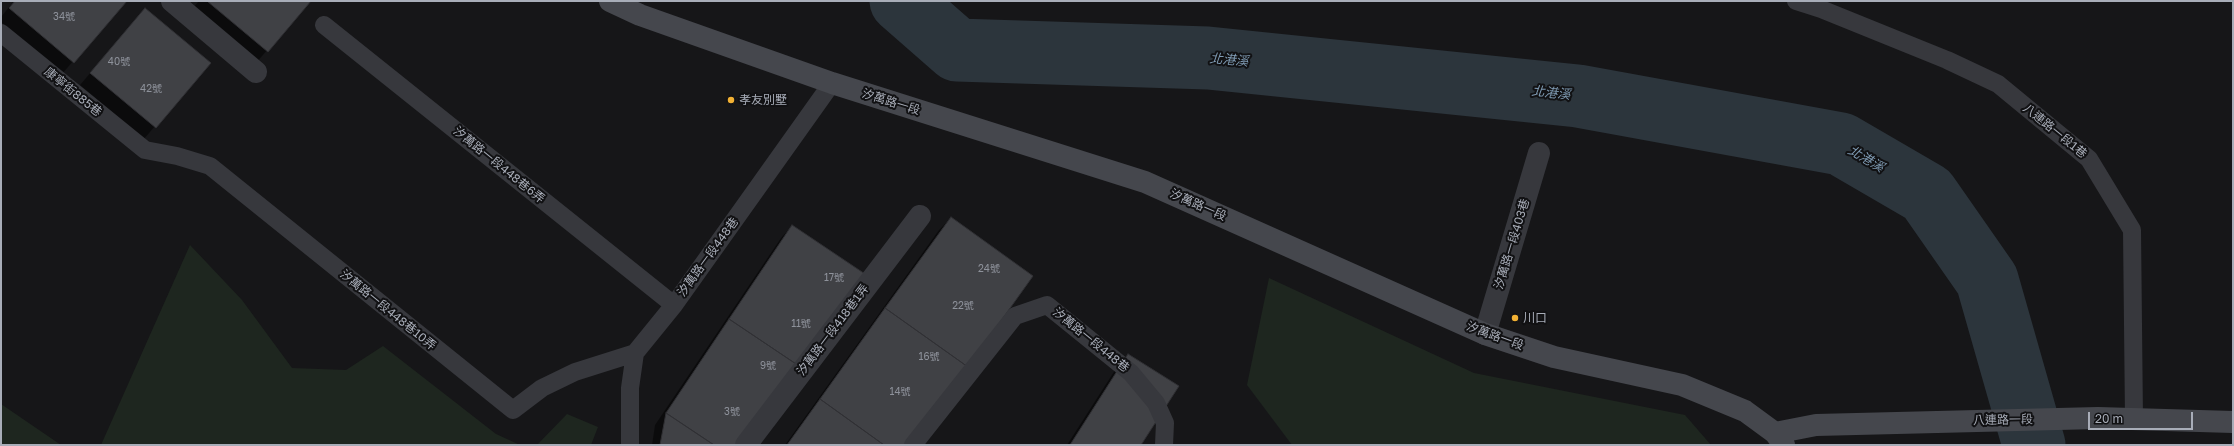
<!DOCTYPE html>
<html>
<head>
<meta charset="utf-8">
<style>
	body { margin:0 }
	#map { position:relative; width:2234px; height:446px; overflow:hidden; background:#161618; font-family:"Golos Text",sans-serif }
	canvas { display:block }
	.frame { position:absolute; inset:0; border:2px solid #a8adb8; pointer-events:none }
	.scale { position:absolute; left:2088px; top:412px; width:105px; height:18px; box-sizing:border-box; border:2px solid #a8adb8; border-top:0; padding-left:5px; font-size:12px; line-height:14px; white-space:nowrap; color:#a8adb8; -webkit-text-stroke:3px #111113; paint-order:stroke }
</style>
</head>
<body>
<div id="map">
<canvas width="2234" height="446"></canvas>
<div class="frame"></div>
<div class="scale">20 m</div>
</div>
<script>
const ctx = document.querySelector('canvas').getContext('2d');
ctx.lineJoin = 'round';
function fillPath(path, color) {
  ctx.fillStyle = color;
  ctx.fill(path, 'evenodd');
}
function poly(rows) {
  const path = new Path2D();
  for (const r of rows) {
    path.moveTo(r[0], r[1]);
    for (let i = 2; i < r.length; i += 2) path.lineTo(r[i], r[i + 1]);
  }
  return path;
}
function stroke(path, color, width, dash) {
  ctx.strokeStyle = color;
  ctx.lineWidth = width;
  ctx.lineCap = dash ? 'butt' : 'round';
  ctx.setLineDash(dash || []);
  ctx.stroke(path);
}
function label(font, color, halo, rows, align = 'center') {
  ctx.font = font + ' "Golos Text","Noto Sans TC",sans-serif';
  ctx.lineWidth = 4;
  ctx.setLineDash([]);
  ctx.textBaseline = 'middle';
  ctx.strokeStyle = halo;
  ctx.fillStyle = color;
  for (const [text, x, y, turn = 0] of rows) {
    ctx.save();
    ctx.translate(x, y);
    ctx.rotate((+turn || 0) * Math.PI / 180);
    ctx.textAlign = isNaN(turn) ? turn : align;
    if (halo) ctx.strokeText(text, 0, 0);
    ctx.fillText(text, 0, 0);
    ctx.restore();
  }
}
const green = poly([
	[190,245,242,300,292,368,346,370,383,346,496,434,520,445,101,445],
	[1269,278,1474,373,1685,415,1711,445,1292,445,1247,385],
	[1,404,61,445,1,445],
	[567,414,598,427,591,445,537,445]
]);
const shadow = poly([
	[14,1,125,1,62,74,1,22,1,17],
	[199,1,310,1,256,63,192,9],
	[145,9,209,63,144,139,80,85],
	[951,218,910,445,785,445,939,230],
	[792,226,758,445,652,445,655,425,781,238],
	[1117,367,1140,445,1067,445]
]);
const river = poly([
	[901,1,957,50,1208,58,1578,96,1841,144,1927,194,1987,280,2034,445]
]);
const building = poly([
	[15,1,127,1,74,63,9,8,15,1],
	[207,1,311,1,268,52,207,1],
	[145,8,211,63,156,128,90,73,145,8],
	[951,217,1033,276,968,367,885,308,951,217],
	[792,225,871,278,808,372,729,319,792,225],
	[885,308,968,367,911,445,884,445,820,399,885,308],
	[729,319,808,372,759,445,714,445,666,413,729,319],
	[1128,354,1179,386,1141,445,1070,445,1128,354],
	[820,399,884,445,787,445,820,399],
	[666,413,714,445,660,445,666,413]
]);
const lane = poly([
	[1796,1,1821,9,1947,60,1998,84,2089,159,2132,230,2134,419],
	[324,25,674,305],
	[1,33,145,150,177,156,210,166,513,410,542,388,575,372,635,353],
	[630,445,630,388,635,353,674,305,832,83],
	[913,445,1015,316,1047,305,1131,373,1156,403,1165,423,1164,445]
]);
const street = poly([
	[172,1,256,72],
	[1485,334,1539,153],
	[746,445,920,216]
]);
const secondary = poly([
	[610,1,640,15,832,83,1145,182,1485,334,1554,357,1682,385,1745,411,1775,433,1784,445],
	[1775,433,1816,425,2098,418,2233,422]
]);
const markers = [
	[731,100,4,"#f2b134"],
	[1515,318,4,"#f2b134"]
];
const numberNames = [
	["34號",64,17],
	["40號",119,62],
	["42號",151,89],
	["24號",989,269],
	["17號",834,278],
	["22號",963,306],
	["11號",801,324],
	["16號",929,357],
	["9號",768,366],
	["14號",900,392],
	["3號",732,412]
];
const streetNames = [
	["康寧街885巷",73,92,39],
	["汐萬路一段",891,102,17],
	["八連路一段1巷",2055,131,39],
	["汐萬路一段448巷6弄",499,165,39],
	["汐萬路一段",1198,205,24],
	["汐萬路一段403巷",1512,244,-73],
	["汐萬路一段448巷",708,257,-54],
	["汐萬路一段448巷10弄",388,310,39],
	["汐萬路一段418巷1弄",833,330,-53],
	["汐萬路一段",1495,336,20],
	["汐萬路一段448巷",1091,340,39],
	["八連路一段",2003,420,-1]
];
const poiNames = [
	["孝友別墅",739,100],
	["川口",1523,318]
];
const waterNames = [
	["北港溪",1229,60,5],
	["北港溪",1551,93,6],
	["北港溪",1866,159,30]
];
fillPath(green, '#1e261f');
fillPath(shadow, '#0007');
stroke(river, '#2c353c', 63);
fillPath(building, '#404145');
stroke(building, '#303034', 1);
stroke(lane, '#37383d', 18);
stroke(street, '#37383d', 22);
stroke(secondary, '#45474d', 22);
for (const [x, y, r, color] of markers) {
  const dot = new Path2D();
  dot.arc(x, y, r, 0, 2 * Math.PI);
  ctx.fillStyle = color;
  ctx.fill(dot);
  stroke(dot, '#111113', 1.5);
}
label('10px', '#8e929b', null, numberNames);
label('12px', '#a8adb8', '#111113', streetNames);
label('12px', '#a8adb8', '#111113', poiNames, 'left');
label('italic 13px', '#7f9bb3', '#111113', waterNames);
</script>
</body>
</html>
